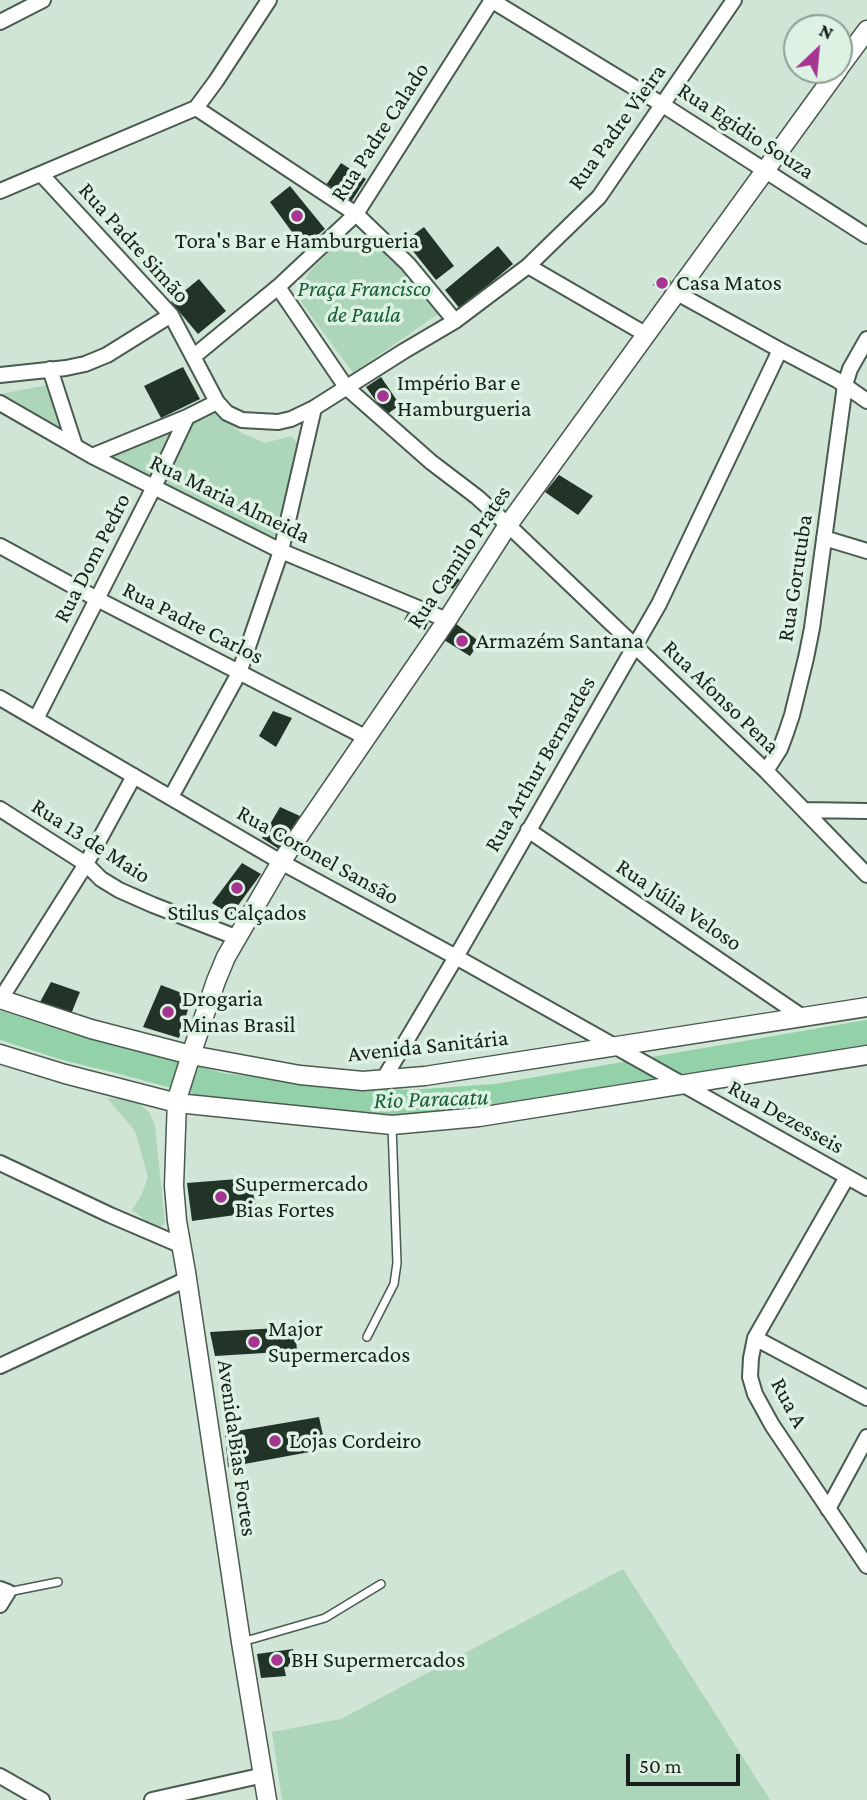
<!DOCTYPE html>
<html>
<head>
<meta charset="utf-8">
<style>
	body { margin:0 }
	#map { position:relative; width:867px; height:1800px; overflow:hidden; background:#d0e5d6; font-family:"Crimson Pro",serif }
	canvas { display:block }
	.north { position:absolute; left:783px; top:14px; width:70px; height:70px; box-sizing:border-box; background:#ddf2e3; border:2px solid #8e9e93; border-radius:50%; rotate:26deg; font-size:19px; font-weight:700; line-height:28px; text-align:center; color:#18201b }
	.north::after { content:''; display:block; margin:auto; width:24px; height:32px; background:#a53591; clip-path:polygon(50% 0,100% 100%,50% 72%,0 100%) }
	.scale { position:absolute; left:626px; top:1754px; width:114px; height:32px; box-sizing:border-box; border:4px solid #18201b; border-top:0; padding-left:9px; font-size:21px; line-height:24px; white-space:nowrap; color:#18201b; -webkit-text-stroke:5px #ddf2e3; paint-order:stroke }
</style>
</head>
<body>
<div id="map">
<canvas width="867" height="1800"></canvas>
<div class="north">N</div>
<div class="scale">50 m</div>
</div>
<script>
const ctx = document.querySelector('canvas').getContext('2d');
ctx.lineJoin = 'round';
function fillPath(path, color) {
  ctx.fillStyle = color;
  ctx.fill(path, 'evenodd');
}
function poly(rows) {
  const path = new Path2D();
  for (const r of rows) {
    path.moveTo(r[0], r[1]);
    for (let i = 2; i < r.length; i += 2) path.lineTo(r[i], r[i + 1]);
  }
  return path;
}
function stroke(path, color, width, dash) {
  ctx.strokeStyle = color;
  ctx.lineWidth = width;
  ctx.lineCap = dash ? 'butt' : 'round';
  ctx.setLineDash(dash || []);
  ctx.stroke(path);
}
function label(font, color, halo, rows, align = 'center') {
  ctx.font = font + ' "Crimson Pro",serif';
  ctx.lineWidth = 7;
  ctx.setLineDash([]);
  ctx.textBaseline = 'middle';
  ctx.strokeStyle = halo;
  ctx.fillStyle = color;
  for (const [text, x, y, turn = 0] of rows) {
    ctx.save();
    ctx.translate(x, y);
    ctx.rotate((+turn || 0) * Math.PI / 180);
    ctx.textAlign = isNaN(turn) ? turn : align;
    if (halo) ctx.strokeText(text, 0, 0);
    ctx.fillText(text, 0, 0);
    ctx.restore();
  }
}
const green = poly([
	[357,236,369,237,388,252,441,312,353,373,301,302,300,288,310,271,330,251],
	[48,385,68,435,0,397,0,394],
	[214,411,227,423,242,433,265,443,291,436,297,442,298,447,283,524,277,535,270,538,168,488,162,479,188,426],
	[177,426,153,480,105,457],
	[107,1098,134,1099,149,1112,155,1126,165,1223,157,1229,132,1210,141,1196,148,1177,135,1131],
	[623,1569,770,1800,282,1800,272,1732,341,1719]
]);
const river = poly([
	[0,1025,64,1046,129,1062,221,1087,330,1100,411,1104,496,1098,867,1034]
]);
const building = poly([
	[341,163,366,179,349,205,324,188],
	[290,186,325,229,303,247,270,202],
	[424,227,454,266,436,280,405,241],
	[498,246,513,264,460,309,445,290],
	[659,275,671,281,666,292,653,285],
	[199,279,226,311,198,334,171,302],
	[183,367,200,399,161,418,144,386],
	[381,377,400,405,386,415,366,387],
	[559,475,593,496,578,515,545,492],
	[445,570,460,580,453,589,439,580],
	[409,611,429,620,425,630,404,620],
	[455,623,480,642,470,656,444,640],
	[273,711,292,718,276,747,259,736],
	[280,807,300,816,279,849,262,838],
	[242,863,261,874,231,915,212,903],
	[51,982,80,992,71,1014,40,1002],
	[161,985,192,997,179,1038,143,1027],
	[250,1178,257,1212,192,1221,187,1183],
	[295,1327,297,1351,215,1356,210,1332],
	[319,1417,326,1449,228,1467,225,1433],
	[293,1649,297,1666,284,1667,286,1676,261,1678,257,1654]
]);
const service = poly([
	[367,1337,394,1284,397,1263,392,1126],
	[8,1592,58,1582],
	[242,1642,325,1618,381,1584]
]);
const minor = poly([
	[491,0,663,105,867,236],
	[0,22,43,0],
	[196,108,356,214,408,264,455,321],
	[41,174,171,315,217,402,227,413,242,420,278,422,291,419,314,408,404,351,455,321,528,266,599,197,734,0],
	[0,191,196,108,216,81,269,0],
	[528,266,647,335],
	[278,287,346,387,431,462,477,497,508,525,766,771,867,875],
	[677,293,780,350,837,380,867,401],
	[193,357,278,287,356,214,492,0],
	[50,369,75,446],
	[0,375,66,368,85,364,107,355,171,315],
	[0,403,92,456,281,551,447,620],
	[92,456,187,417,217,402],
	[824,538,867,551],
	[0,546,97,599,367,738],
	[0,698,281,862,456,957,867,1188],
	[36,719,154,487,187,417],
	[766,771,780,749,786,733,792,715,806,658,812,628,845,385,850,369,867,339],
	[171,797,239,673,281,551,314,408],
	[0,809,86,864,101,879,119,890,153,905,238,938],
	[805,810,867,811],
	[528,830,804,1018],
	[0,1000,86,864,134,776],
	[383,1080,456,957,659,604,780,350],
	[0,1163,110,1215,180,1245],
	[847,1177,755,1338,751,1358,750,1377,755,1394,772,1425,867,1566],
	[755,1338,867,1398],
	[0,1366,187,1279],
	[828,1509,867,1437],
	[0,1589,8,1592,0,1605],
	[0,1776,42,1800],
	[152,1800,264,1775]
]);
const tertiary = poly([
	[839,68,867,30],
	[0,999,91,1029,191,1055,300,1075,363,1081,425,1076,867,1007],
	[0,1054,65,1074,177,1103,392,1125,479,1117,867,1055],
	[267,1800,241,1642,186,1272,177,1221,174,1186,177,1099,191,1055,216,981,226,957,281,862,447,620,508,525,838,70]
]);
const markers = [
	[297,216,7,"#a53591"],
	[662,283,7,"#a53591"],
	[383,396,7,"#a53591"],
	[462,641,7,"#a53591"],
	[237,888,7,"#a53591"],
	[168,1012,7,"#a53591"],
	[221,1197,7,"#a53591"],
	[254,1342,7,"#a53591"],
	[275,1441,7,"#a53591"],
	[277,1660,7,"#a53591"]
];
const streetNames = [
	["Rua Padre Vieira",617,127,-54],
	["Rua Egidio Souza",746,131,33],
	["Rua Padre Calado",380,132,-57],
	["Rua Padre Simão",134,243,48],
	["Rua Maria Almeida",230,499,26],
	["Rua Camilo Prates",459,557,-56],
	["Rua Dom Pedro",92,558,-63],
	["Rua Gorutuba",795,578,-81],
	["Rua Padre Carlos",193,623,27],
	["Rua Afonso Pena",721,697,44],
	["Rua Arthur Bernardes",540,764,-60],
	["Rua 13 de Maio",91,841,33],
	["Rua Coronel Sansão",318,855,29],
	["Rua Júlia Veloso",679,905,34],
	["Avenida Sanitária",428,1046,-6],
	["Rua Dezesseis",786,1117,29],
	["Rua A",789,1403,62],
	["Avenida Bias Fortes",237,1448,82]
];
const poiNames = [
	["Tora's Bar e Hamburgueria",297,241,"center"],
	["Casa Matos",676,283],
	["Império Bar e",397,383],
	["Hamburgueria",397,409],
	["Armazém Santana",476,641],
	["Stilus Calçados",237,913,"center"],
	["Drogaria",182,999],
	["Minas Brasil",182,1025],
	["Supermercado",235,1184],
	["Bias Fortes",235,1210],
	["Major",268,1329],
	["Supermercados",268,1355],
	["Lojas Cordeiro",289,1441],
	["BH Supermercados",291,1660]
];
const parkNames = [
	["Praça Francisco",364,289],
	["de Paula",364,315]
];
const waterNames = [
	["Rio Paracatu",431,1099,-2]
];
fillPath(green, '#add5ba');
stroke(river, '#93d2a9', 28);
fillPath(building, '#223328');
stroke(service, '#495b4f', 10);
stroke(minor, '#495b4f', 18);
stroke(tertiary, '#495b4f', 21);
stroke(service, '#fff', 7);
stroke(minor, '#fff', 14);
stroke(tertiary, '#fff', 18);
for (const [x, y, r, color] of markers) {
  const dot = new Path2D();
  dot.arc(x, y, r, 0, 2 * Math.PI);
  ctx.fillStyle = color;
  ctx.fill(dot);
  stroke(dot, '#ddf2e3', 2.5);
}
label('23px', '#18201b', '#ddf2e3', streetNames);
label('23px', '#18201b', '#ddf2e3', poiNames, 'left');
label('italic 23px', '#145d38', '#ddf2e3', parkNames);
label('italic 24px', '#175f3a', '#ddf2e3', waterNames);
</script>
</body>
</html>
